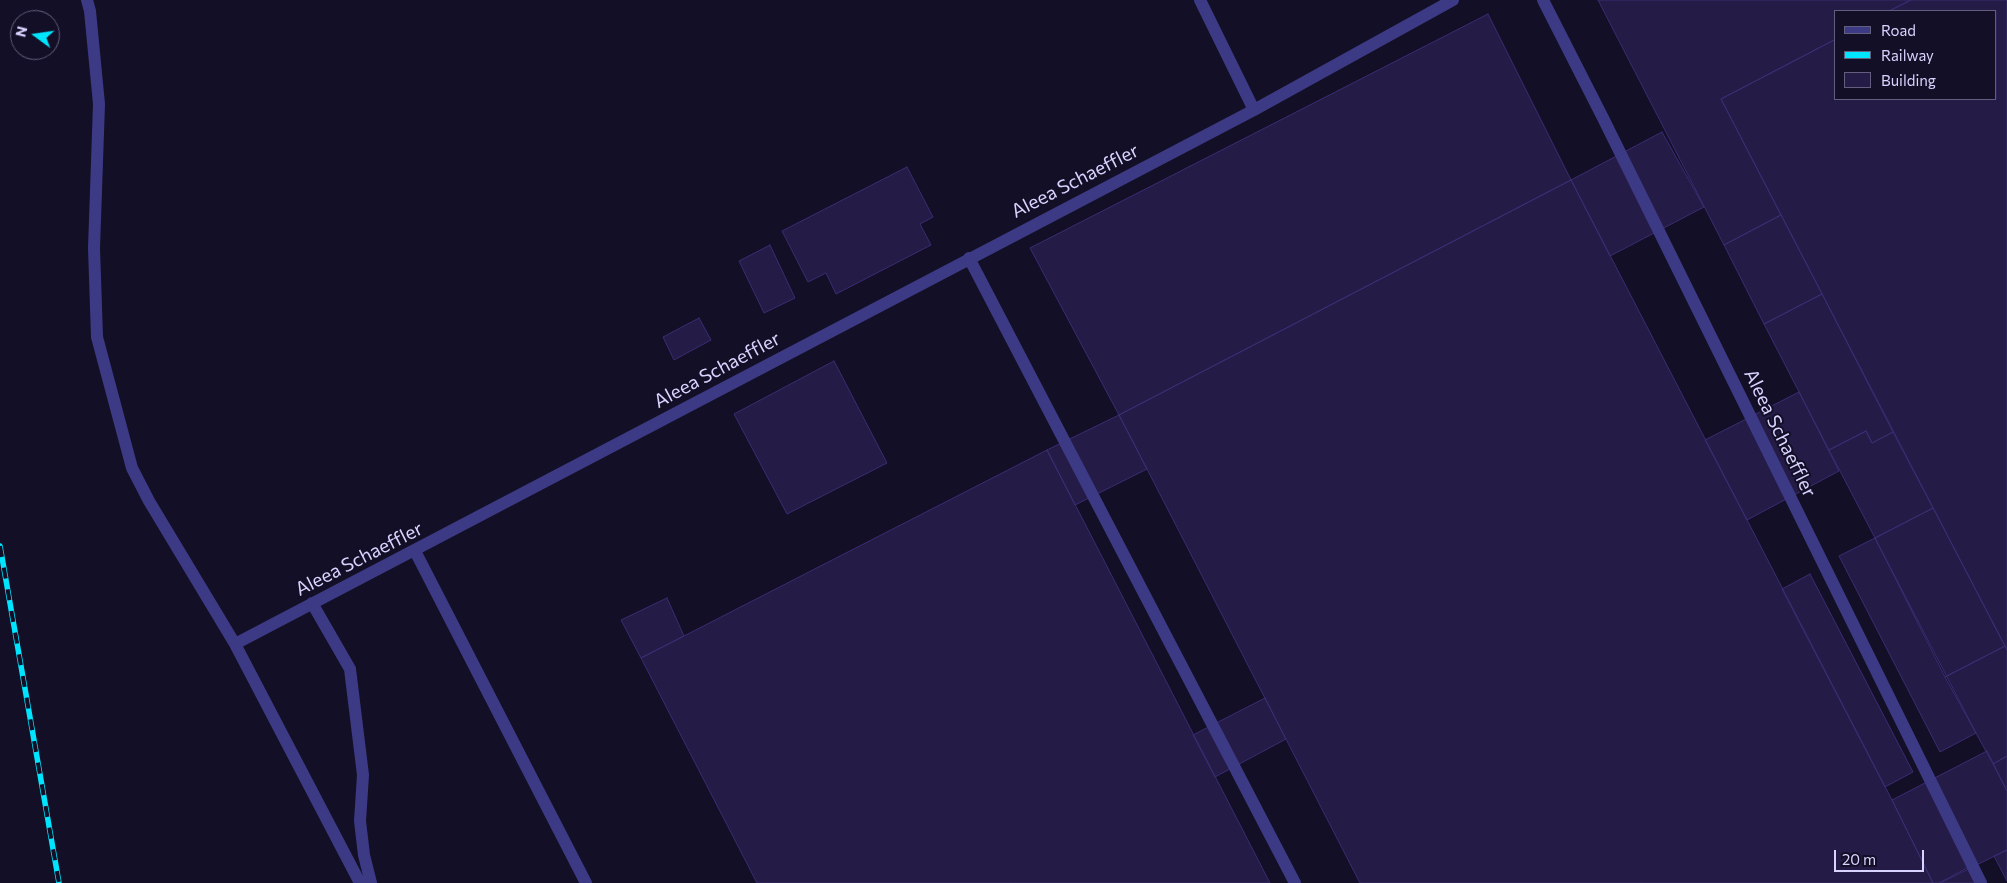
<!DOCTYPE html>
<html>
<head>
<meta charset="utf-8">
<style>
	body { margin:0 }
	#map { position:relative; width:2007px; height:883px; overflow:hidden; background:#130f26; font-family:Commissioner,sans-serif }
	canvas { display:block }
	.legend { position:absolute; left:1834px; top:10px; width:162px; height:90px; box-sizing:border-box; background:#130f26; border:1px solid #625e7d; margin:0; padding:6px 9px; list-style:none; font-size:15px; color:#d9d4ff }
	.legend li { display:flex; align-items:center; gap:10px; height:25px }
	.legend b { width:25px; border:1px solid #625e7d }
	.north { position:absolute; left:10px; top:10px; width:50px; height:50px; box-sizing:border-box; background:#130f26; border:1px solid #625e7d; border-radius:50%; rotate:284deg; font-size:14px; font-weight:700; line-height:20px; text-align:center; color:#d9d4ff }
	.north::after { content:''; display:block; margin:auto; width:18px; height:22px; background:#00e5ff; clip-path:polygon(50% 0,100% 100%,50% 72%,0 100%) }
	.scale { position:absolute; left:1834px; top:850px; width:90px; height:22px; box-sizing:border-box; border:2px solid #d9d4ff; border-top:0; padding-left:6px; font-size:15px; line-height:18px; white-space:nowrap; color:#d9d4ff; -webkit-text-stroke:4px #130f26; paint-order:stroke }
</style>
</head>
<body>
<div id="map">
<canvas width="2007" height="883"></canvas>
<ul class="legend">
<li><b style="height:6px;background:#3d3a85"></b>Road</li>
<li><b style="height:6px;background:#00e5ff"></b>Railway</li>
<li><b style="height:14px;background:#241b47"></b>Building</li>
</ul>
<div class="north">N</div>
<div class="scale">20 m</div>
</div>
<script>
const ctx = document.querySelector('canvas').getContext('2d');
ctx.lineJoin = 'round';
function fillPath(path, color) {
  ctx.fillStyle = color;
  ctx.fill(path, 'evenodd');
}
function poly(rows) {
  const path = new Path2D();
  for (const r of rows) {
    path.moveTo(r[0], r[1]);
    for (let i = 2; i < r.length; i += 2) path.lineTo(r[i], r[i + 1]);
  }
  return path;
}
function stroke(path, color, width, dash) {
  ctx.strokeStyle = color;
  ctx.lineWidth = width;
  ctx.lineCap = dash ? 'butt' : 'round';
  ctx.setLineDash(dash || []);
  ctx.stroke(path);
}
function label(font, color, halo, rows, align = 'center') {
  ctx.font = font + ' Commissioner,sans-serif';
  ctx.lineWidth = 4;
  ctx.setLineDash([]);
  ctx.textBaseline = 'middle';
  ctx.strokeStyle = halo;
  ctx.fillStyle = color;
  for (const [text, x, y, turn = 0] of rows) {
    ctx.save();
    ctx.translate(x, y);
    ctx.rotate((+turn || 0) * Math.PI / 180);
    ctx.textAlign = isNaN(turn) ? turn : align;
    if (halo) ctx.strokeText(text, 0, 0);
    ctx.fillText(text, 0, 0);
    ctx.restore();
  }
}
const building = poly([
	[1598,0,1911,0,1889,11,1836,11,1836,39,1721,99,1781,215,1724,245,1598,0],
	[1911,0,2007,0,2007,650,1721,99,1836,39,1836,99,1996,99,1996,11,1889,11,1911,0],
	[1488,14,1571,180,1119,415,1030,248,1488,14],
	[1662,132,1704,207,1610,256,1571,180,1662,132],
	[907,167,933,217,920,224,931,245,836,294,826,273,808,282,782,231,907,167],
	[1571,180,1892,800,1933,883,1360,883,1147,469,1119,415,1571,180],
	[1781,215,1822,294,1764,324,1724,245,1781,215],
	[770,245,795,298,764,313,739,261,770,245],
	[1822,294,1893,432,1872,443,1866,431,1829,450,1764,324,1822,294],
	[699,318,711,340,674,360,663,337,699,318],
	[834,361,887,463,787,514,734,414,834,361],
	[1799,392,1839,471,1747,520,1705,440,1799,392],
	[1119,415,1147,469,1075,505,1047,450,1119,415],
	[1866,431,1872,443,1893,432,1933,508,1875,538,1829,450,1866,431],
	[1047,450,1270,883,757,883,641,658,1047,450],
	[1933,508,2005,646,1945,677,1875,538,1933,508],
	[1875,538,1976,733,1940,752,1839,556,1875,538],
	[1810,574,1913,772,1885,787,1782,589,1810,574],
	[667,598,684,636,641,658,621,620,667,598],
	[2005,646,2007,650,2007,756,1993,764,1945,677,2005,646],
	[1265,698,1286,739,1215,777,1193,735,1265,698],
	[1987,751,2007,791,2007,850,1940,883,1933,883,1892,800,1987,751],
	[2007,756,2007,791,1993,764,2007,756],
	[2007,850,2007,881,1994,856,2007,850],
	[1967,868,1975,883,1939,883,1967,868]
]);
const minor = poly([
	[87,0,90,11,99,104,94,248,97,337,132,468,149,501,235,644],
	[1200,0,1254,110],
	[1543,0,1603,118,1981,883],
	[969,258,1295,883],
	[415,551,586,883],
	[312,603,350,669,363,775,360,821,364,855,371,883],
	[360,883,235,644,1254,110,1453,0]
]);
const rail = poly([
	[0,546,59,883]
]);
const streetNames = [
	["Aleea Schaeffler",1075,181,-27],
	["Aleea Schaeffler",717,370,-28],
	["Aleea Schaeffler",1780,433,64],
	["Aleea Schaeffler",359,559,-27]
];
fillPath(building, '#241b47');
stroke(building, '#3b2d73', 1);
stroke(minor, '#3d3a85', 12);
stroke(rail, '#00e5ff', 5.5);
stroke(rail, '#130f26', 4, [11]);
label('19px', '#d9d4ff', '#130f26', streetNames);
</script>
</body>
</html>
